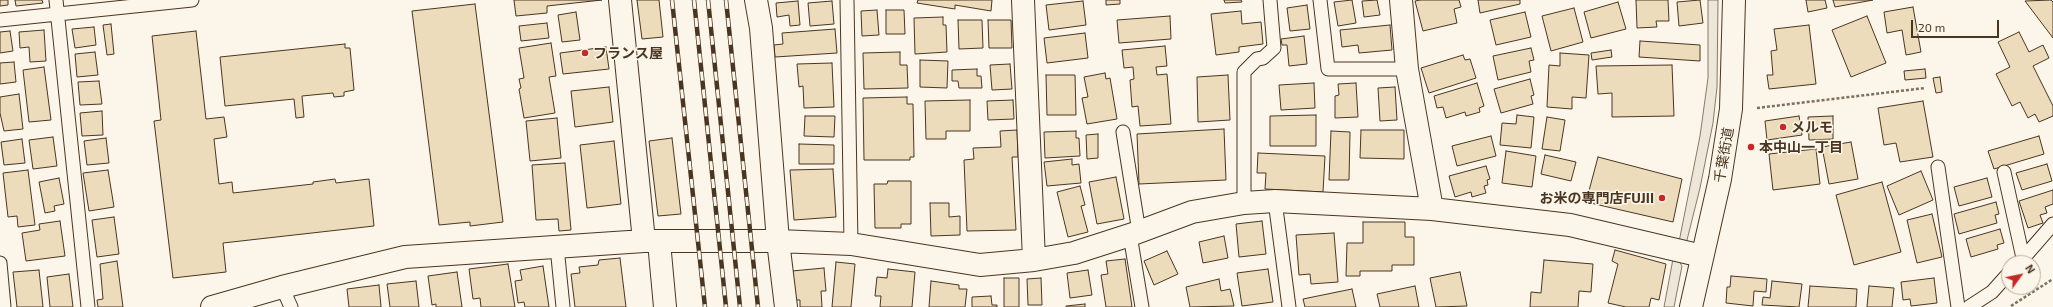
<!DOCTYPE html>
<html>
<head>
<meta charset="utf-8">
<style>
	body { margin:0 }
	#map { position:relative; width:2053px; height:307px; overflow:hidden; background:#fbf6e9; font-family:"Exo 2",sans-serif }
	canvas { display:block }
	.north { position:absolute; left:2001px; top:255px; width:40px; height:40px; box-sizing:border-box; background:#fbf6e9; border:1px solid #b4a999; border-radius:50%; rotate:57deg; font-size:11px; font-weight:700; line-height:16px; text-align:center; color:#4a3520 }
	.north::after { content:''; display:block; margin:auto; width:14px; height:18px; background:#c62828; clip-path:polygon(50% 0,100% 100%,50% 72%,0 100%) }
	.scale { position:absolute; left:1911px; top:20px; width:88px; height:18px; box-sizing:border-box; border:2px solid #4a3520; border-top:0; padding-left:5px; font-size:12px; line-height:14px; white-space:nowrap; color:#4a3520; -webkit-text-stroke:3px #fbf6e9; paint-order:stroke }
</style>
</head>
<body>
<div id="map">
<canvas width="2053" height="307"></canvas>
<div class="north">N</div>
<div class="scale">20 m</div>
</div>
<script>
const ctx = document.querySelector('canvas').getContext('2d');
ctx.lineJoin = 'round';
function fillPath(path, color) {
  ctx.fillStyle = color;
  ctx.fill(path, 'evenodd');
}
function poly(rows) {
  const path = new Path2D();
  for (const r of rows) {
    path.moveTo(r[0], r[1]);
    for (let i = 2; i < r.length; i += 2) path.lineTo(r[i], r[i + 1]);
  }
  return path;
}
function stroke(path, color, width, dash) {
  ctx.strokeStyle = color;
  ctx.lineWidth = width;
  ctx.lineCap = dash ? 'butt' : 'round';
  ctx.setLineDash(dash || []);
  ctx.stroke(path);
}
function label(font, color, halo, rows, align = 'center') {
  ctx.font = font + ' "Exo 2","Noto Sans JP",sans-serif';
  ctx.lineWidth = 3;
  ctx.setLineDash([]);
  ctx.textBaseline = 'middle';
  ctx.strokeStyle = halo;
  ctx.fillStyle = color;
  for (const [text, x, y, turn = 0] of rows) {
    ctx.save();
    ctx.translate(x, y);
    ctx.rotate((+turn || 0) * Math.PI / 180);
    ctx.textAlign = isNaN(turn) ? turn : align;
    if (halo) ctx.strokeText(text, 0, 0);
    ctx.fillText(text, 0, 0);
    ctx.restore();
  }
}
const parking = poly([
	[1708,0,1718,0,1717,87,1713,123,1700,188,1687,240,1684,243,1679,242,1700,136,1708,78,1708,0],
	[1673,259,1679,261,1682,266,1674,307,1664,307,1673,259]
]);
const building = poly([
	[0,0,8,0,8,5,0,6,0,0],
	[15,0,42,0,43,3,16,6,15,0],
	[514,0,602,0,547,6,547,13,516,16,514,0],
	[637,0,659,0,663,37,642,39,637,0],
	[918,0,992,0,991,11,955,5,955,9,917,3,918,0],
	[1106,0,1120,0,1120,4,1106,5,1106,0],
	[1224,0,1241,0,1242,2,1225,3,1224,0],
	[1352,0,1356,23,1338,26,1334,2,1352,0],
	[1377,0,1380,15,1364,17,1362,1,1377,0],
	[1420,0,1459,0,1461,7,1454,9,1457,23,1423,31,1415,1,1420,0],
	[1478,0,1520,0,1520,4,1480,13,1478,0],
	[1636,0,1668,0,1669,21,1656,21,1657,27,1637,28,1636,0],
	[1700,0,1703,23,1679,26,1677,2,1700,0],
	[1806,0,1825,0,1827,8,1808,12,1806,0],
	[1833,0,1873,0,1835,7,1833,0],
	[2051,0,2053,2,2053,38,2025,1,2051,0],
	[798,1,800,25,790,26,789,15,777,17,776,3,798,1],
	[832,1,834,24,810,26,808,3,832,1],
	[1083,1,1086,25,1049,30,1046,5,1083,1],
	[1618,2,1626,29,1591,38,1584,12,1618,2],
	[475,4,503,222,470,226,470,222,439,225,412,11,475,4],
	[1307,5,1310,29,1290,31,1287,8,1307,5],
	[1913,7,1921,52,1906,55,1902,30,1887,33,1884,12,1913,7],
	[1574,8,1583,42,1551,51,1542,16,1574,8],
	[877,10,879,35,862,36,861,11,877,10],
	[886,10,904,10,905,34,886,34,886,10],
	[1241,11,1242,24,1261,22,1263,44,1239,47,1239,52,1216,55,1211,14,1241,11],
	[576,12,580,40,562,42,558,15,576,12],
	[1525,12,1531,37,1496,45,1490,20,1525,12],
	[1170,16,1171,39,1119,43,1117,20,1170,16],
	[1867,16,1886,63,1851,77,1832,30,1867,16],
	[943,17,943,25,946,25,947,52,915,54,914,18,943,17],
	[958,20,982,20,983,48,959,49,958,20],
	[988,20,1011,20,1012,48,989,48,988,20],
	[547,23,549,38,521,41,519,26,547,23],
	[111,24,114,54,107,55,103,25,111,24],
	[1390,25,1392,50,1359,53,1358,45,1342,47,1340,30,1390,25],
	[1809,25,1816,84,1769,89,1767,75,1773,75,1771,51,1777,50,1774,29,1809,25],
	[94,27,96,45,75,48,72,29,94,27],
	[835,29,837,53,775,57,774,45,783,44,782,33,835,29],
	[44,30,46,61,30,62,29,47,20,48,19,32,44,30],
	[10,31,13,51,0,53,0,32,10,31],
	[196,31,206,119,224,117,227,137,214,139,219,184,232,182,233,193,313,184,313,182,335,179,336,183,369,179,374,226,223,243,226,272,173,278,154,121,161,120,152,36,196,31],
	[2019,32,2029,52,2043,45,2049,58,2033,66,2053,106,2053,116,2039,122,2035,114,2028,118,2020,102,2012,106,1996,74,2010,67,1998,42,2019,32],
	[1085,33,1088,58,1047,63,1044,38,1085,33],
	[1304,36,1307,64,1289,66,1287,45,1282,45,1281,39,1304,36],
	[1640,41,1700,45,1700,61,1639,57,1640,41],
	[551,43,556,76,549,77,555,113,524,118,519,89,521,88,519,79,524,78,519,48,551,43],
	[345,44,345,48,350,48,354,90,344,92,344,96,334,97,333,93,302,96,304,117,296,118,294,99,225,106,220,57,345,44],
	[1165,46,1167,66,1156,67,1157,75,1167,74,1171,124,1140,126,1138,106,1132,107,1130,80,1134,79,1133,67,1124,68,1122,50,1165,46],
	[606,47,609,69,563,74,560,53,606,47],
	[1531,48,1534,60,1529,61,1531,72,1498,80,1493,56,1531,48],
	[1611,50,1612,57,1592,60,1591,53,1611,50],
	[95,52,98,75,77,77,75,54,95,52],
	[900,52,900,65,907,65,908,88,864,89,863,53,900,52],
	[1560,53,1589,55,1586,98,1572,97,1572,109,1547,107,1549,65,1560,66,1560,53],
	[1463,55,1465,60,1470,59,1476,78,1429,93,1421,68,1463,55],
	[920,60,948,61,947,88,920,87,920,60],
	[14,62,16,82,0,84,0,63,14,62],
	[832,63,834,107,804,108,803,86,799,87,797,64,832,63],
	[1010,64,1012,89,992,90,990,65,1010,64],
	[1672,65,1674,116,1612,117,1612,93,1598,94,1596,66,1672,65],
	[44,67,51,120,29,122,23,70,44,67],
	[977,69,977,76,981,76,982,88,959,88,958,81,952,81,952,70,977,69],
	[1925,69,1926,78,1905,80,1904,71,1925,69],
	[1105,73,1106,79,1110,78,1117,119,1087,124,1082,98,1088,97,1084,77,1105,73],
	[1046,75,1075,75,1076,115,1047,115,1046,75],
	[1228,75,1230,120,1198,122,1197,77,1228,75],
	[1940,77,1942,92,1936,93,1933,78,1940,77],
	[1530,79,1534,95,1531,96,1533,104,1501,113,1494,89,1530,79],
	[99,81,102,104,80,105,78,82,99,81],
	[1314,83,1315,108,1281,110,1279,85,1314,83],
	[1356,83,1358,117,1335,118,1335,96,1339,95,1338,84,1356,83],
	[1477,83,1484,106,1479,108,1480,112,1466,116,1465,112,1446,118,1443,107,1437,108,1434,96,1477,83],
	[609,87,613,122,575,127,571,91,609,87],
	[1395,87,1397,120,1380,121,1378,88,1395,87],
	[19,94,23,129,4,131,0,113,0,97,19,94],
	[907,97,907,104,913,104,914,157,910,157,910,160,864,160,863,98,907,97],
	[970,100,970,131,946,131,946,139,926,139,925,101,970,100],
	[1013,100,1014,119,988,120,987,101,1013,100],
	[1923,101,1933,157,1900,162,1896,143,1884,145,1878,108,1923,101],
	[102,111,103,135,82,136,80,113,102,111],
	[1316,115,1316,146,1270,146,1270,116,1316,115],
	[1517,115,1534,117,1531,148,1500,145,1502,123,1516,124,1517,115],
	[805,116,835,116,834,137,804,136,805,116],
	[1799,116,1802,135,1767,140,1765,121,1799,116],
	[1833,116,1833,139,1809,140,1808,117,1833,116],
	[1547,117,1565,120,1560,151,1542,149,1547,117],
	[557,118,561,158,530,161,526,121,557,118],
	[1224,129,1226,180,1139,184,1137,134,1224,129],
	[1017,130,1018,157,1012,157,1016,230,967,231,964,160,974,159,973,148,1001,147,1000,131,1017,130],
	[1361,130,1404,130,1404,159,1360,158,1361,130],
	[1076,131,1076,138,1079,138,1080,156,1045,158,1044,132,1076,131],
	[1331,131,1350,132,1349,180,1329,180,1331,131],
	[1098,134,1098,158,1087,159,1086,135,1098,134],
	[1491,136,1496,156,1457,166,1452,146,1491,136],
	[2039,136,2044,154,1994,169,1988,151,2039,136],
	[53,137,57,166,33,169,29,140,53,137],
	[106,138,109,163,87,165,84,141,106,138],
	[672,138,681,214,658,216,649,141,672,138],
	[22,139,25,163,4,165,1,142,22,139],
	[614,141,621,204,587,208,580,145,614,141],
	[1851,142,1858,179,1829,184,1822,147,1851,142],
	[799,144,834,145,834,164,799,164,799,144],
	[1816,149,1820,184,1773,190,1769,154,1816,149],
	[1506,151,1536,156,1532,187,1502,183,1506,151],
	[1258,153,1325,156,1323,192,1265,189,1266,173,1257,173,1258,153],
	[1545,155,1576,162,1571,181,1541,174,1545,155],
	[1598,157,1682,179,1673,222,1586,202,1598,157],
	[1072,159,1072,165,1079,164,1081,183,1047,186,1044,162,1072,159],
	[565,163,571,230,559,231,558,219,536,220,532,165,565,163],
	[2047,164,2052,181,2022,190,2016,173,2047,164],
	[1486,166,1490,179,1487,180,1488,185,1484,186,1486,193,1472,197,1471,192,1455,197,1449,176,1486,166],
	[833,169,836,217,794,220,790,170,833,169],
	[28,170,35,225,18,227,17,216,8,217,3,173,28,170],
	[108,170,114,207,89,211,83,173,108,170],
	[1921,171,1933,200,1899,215,1887,186,1921,171],
	[1116,177,1124,219,1097,224,1089,182,1116,177],
	[59,178,64,204,54,206,55,211,45,213,39,182,59,178],
	[1987,178,1992,197,1959,206,1954,187,1987,178],
	[888,181,911,181,911,224,901,224,901,228,875,228,874,184,887,184,888,181],
	[1882,182,1901,252,1854,265,1836,195,1882,182],
	[1080,186,1085,205,1081,206,1088,232,1068,237,1057,192,1080,186],
	[2053,190,2053,204,2045,207,2047,213,2040,215,2043,223,2028,228,2019,201,2053,190],
	[1996,202,1999,214,1995,215,1997,223,1959,234,1954,214,1996,202],
	[930,203,949,203,949,217,960,216,960,235,931,236,930,203],
	[1932,214,1942,257,1917,263,1907,220,1932,214],
	[114,217,119,254,97,257,92,220,114,217],
	[60,221,65,256,26,261,22,233,40,230,39,224,60,221],
	[1262,221,1266,254,1239,257,1236,224,1262,221],
	[1363,222,1405,222,1405,237,1414,237,1414,265,1392,265,1392,271,1360,271,1360,276,1346,276,1347,243,1363,243,1363,222],
	[2000,229,2004,243,1997,245,1998,249,1971,257,1966,239,2000,229],
	[1334,233,1338,282,1311,284,1310,274,1299,275,1296,235,1334,233],
	[1224,236,1228,258,1203,263,1199,242,1224,236],
	[1615,250,1666,264,1659,300,1651,298,1649,307,1626,307,1608,303,1618,264,1612,261,1615,250],
	[1167,251,1178,274,1154,285,1144,261,1167,251],
	[620,258,626,307,575,307,571,274,580,273,579,267,598,265,599,260,620,258],
	[1125,259,1132,307,1106,307,1101,275,1108,274,1106,261,1125,259],
	[1544,260,1593,264,1591,292,1579,291,1578,307,1530,307,1531,292,1541,293,1544,260],
	[117,261,123,307,98,307,97,300,103,299,100,264,117,261],
	[836,262,855,264,851,307,832,307,836,262],
	[508,264,515,307,481,307,480,298,473,299,469,269,508,264],
	[543,266,549,307,525,307,524,302,518,303,515,281,522,280,520,270,543,266],
	[824,268,826,291,821,291,822,307,800,307,800,300,795,300,792,271,824,268],
	[888,269,915,272,912,307,880,307,881,296,875,296,877,277,887,278,888,269],
	[1268,269,1273,302,1242,306,1237,273,1268,269],
	[39,270,43,307,17,307,13,272,39,270],
	[1088,270,1092,295,1070,298,1067,273,1088,270],
	[457,272,462,307,436,307,436,304,432,305,428,276,457,272],
	[1460,272,1467,306,1436,307,1430,278,1460,272],
	[69,274,73,307,50,307,47,277,69,274],
	[1731,276,1767,279,1766,292,1754,291,1753,306,1726,303,1727,287,1730,287,1731,276],
	[1004,278,1019,278,1019,307,1004,307,1004,278],
	[1041,278,1042,305,1028,305,1027,279,1041,278],
	[1934,278,1937,303,1911,306,1910,299,1903,300,1901,282,1934,278],
	[1219,279,1221,291,1230,289,1234,306,1190,307,1186,287,1219,279],
	[416,281,419,307,390,307,387,284,416,281],
	[931,281,959,285,959,289,967,289,965,307,929,307,931,281],
	[1772,281,1802,284,1799,307,1762,305,1763,297,1770,298,1772,281],
	[379,285,381,307,349,307,347,289,379,285],
	[1415,286,1419,307,1380,307,1377,294,1415,286],
	[1810,286,1857,289,1856,307,1808,307,1810,286],
	[1869,286,1894,288,1892,307,1867,307,1869,286],
	[1352,289,1356,307,1305,307,1303,299,1352,289],
	[991,296,992,305,997,305,997,307,972,307,972,297,991,296],
	[1085,304,1085,307,1066,307,1066,306,1085,304]
]);
const path = poly([
	[1757,108,1925,88],
	[2011,306,2053,279]
]);
const lane = poly([
	[56,0,88,307],
	[847,0,851,244],
	[1320,0,1328,69,1407,69],
	[0,20,192,0],
	[1123,132,1139,232],
	[1938,167,1958,307],
	[2004,172,2023,258],
	[1275,201,1289,307],
	[1244,203,1244,72,1257,59,1263,58,1274,48,1270,0],
	[1130,235,1142,307],
	[557,247,563,307],
	[2020,262,2053,224],
	[0,263,4,307],
	[282,287,291,307],
	[1969,307,1992,292,2009,273]
]);
const street = poly([
	[620,0,644,241],
	[756,0,761,28,778,241,851,244,980,265,1034,260,1074,253,1133,234,1192,212,1244,203,1275,201,1432,209,1570,225,1702,256],
	[1023,0,1034,260],
	[1401,0,1407,69,1432,209],
	[212,307,282,287,405,257,644,241,778,241,786,307]
]);
const secondary = poly([
	[659,242,665,307]
]);
const highway = poly([
	[1691,307,1720,179,1731,109,1734,0]
]);
const rail = poly([
	[672,0,705,307],
	[694,0,726,307],
	[708,0,740,307],
	[726,0,758,307]
]);
const markers = [
	[585,53,4,"#c62828"],
	[1783,127,4,"#c62828"],
	[1751,147,4,"#c62828"],
	[1662,198,4,"#c62828"]
];
const poiNames = [
	["フランス屋",593,53],
	["メルモ",1791,127],
	["本中山一丁目",1759,147],
	["お米の専門店FUJII",1654,198,"right"]
];
const streetNames = [
	["千葉街道",1724,155,-80]
];
fillPath(parking, '#ede7d9');
stroke(parking, '#887966', 1);
fillPath(building, '#ecdcbc');
stroke(building, '#4a3520', 1);
stroke(lane, '#4a3520', 15);
stroke(street, '#4a3520', 24);
stroke(secondary, '#4a3520', 24);
stroke(highway, '#4a3520', 24);
stroke(path, '#7f6f5c', 2.5, [3, 2]);
stroke(lane, '#fbf6e9', 13);
stroke(street, '#fbf6e9', 22);
stroke(secondary, '#fbf6e9', 22);
stroke(highway, '#fbf6e9', 22);
stroke(rail, '#4a3520', 4.5);
stroke(rail, '#fbf6e9', 3, [9]);
for (const [x, y, r, color] of markers) {
  const dot = new Path2D();
  dot.arc(x, y, r, 0, 2 * Math.PI);
  ctx.fillStyle = color;
  ctx.fill(dot);
  stroke(dot, '#fbf6e9', 1.5);
}
label('bold 14px', '#4a3520', '#fbf6e9', poiNames, 'left');
label('14px', '#4a3520', '#fbf6e9', streetNames);
</script>
</body>
</html>
